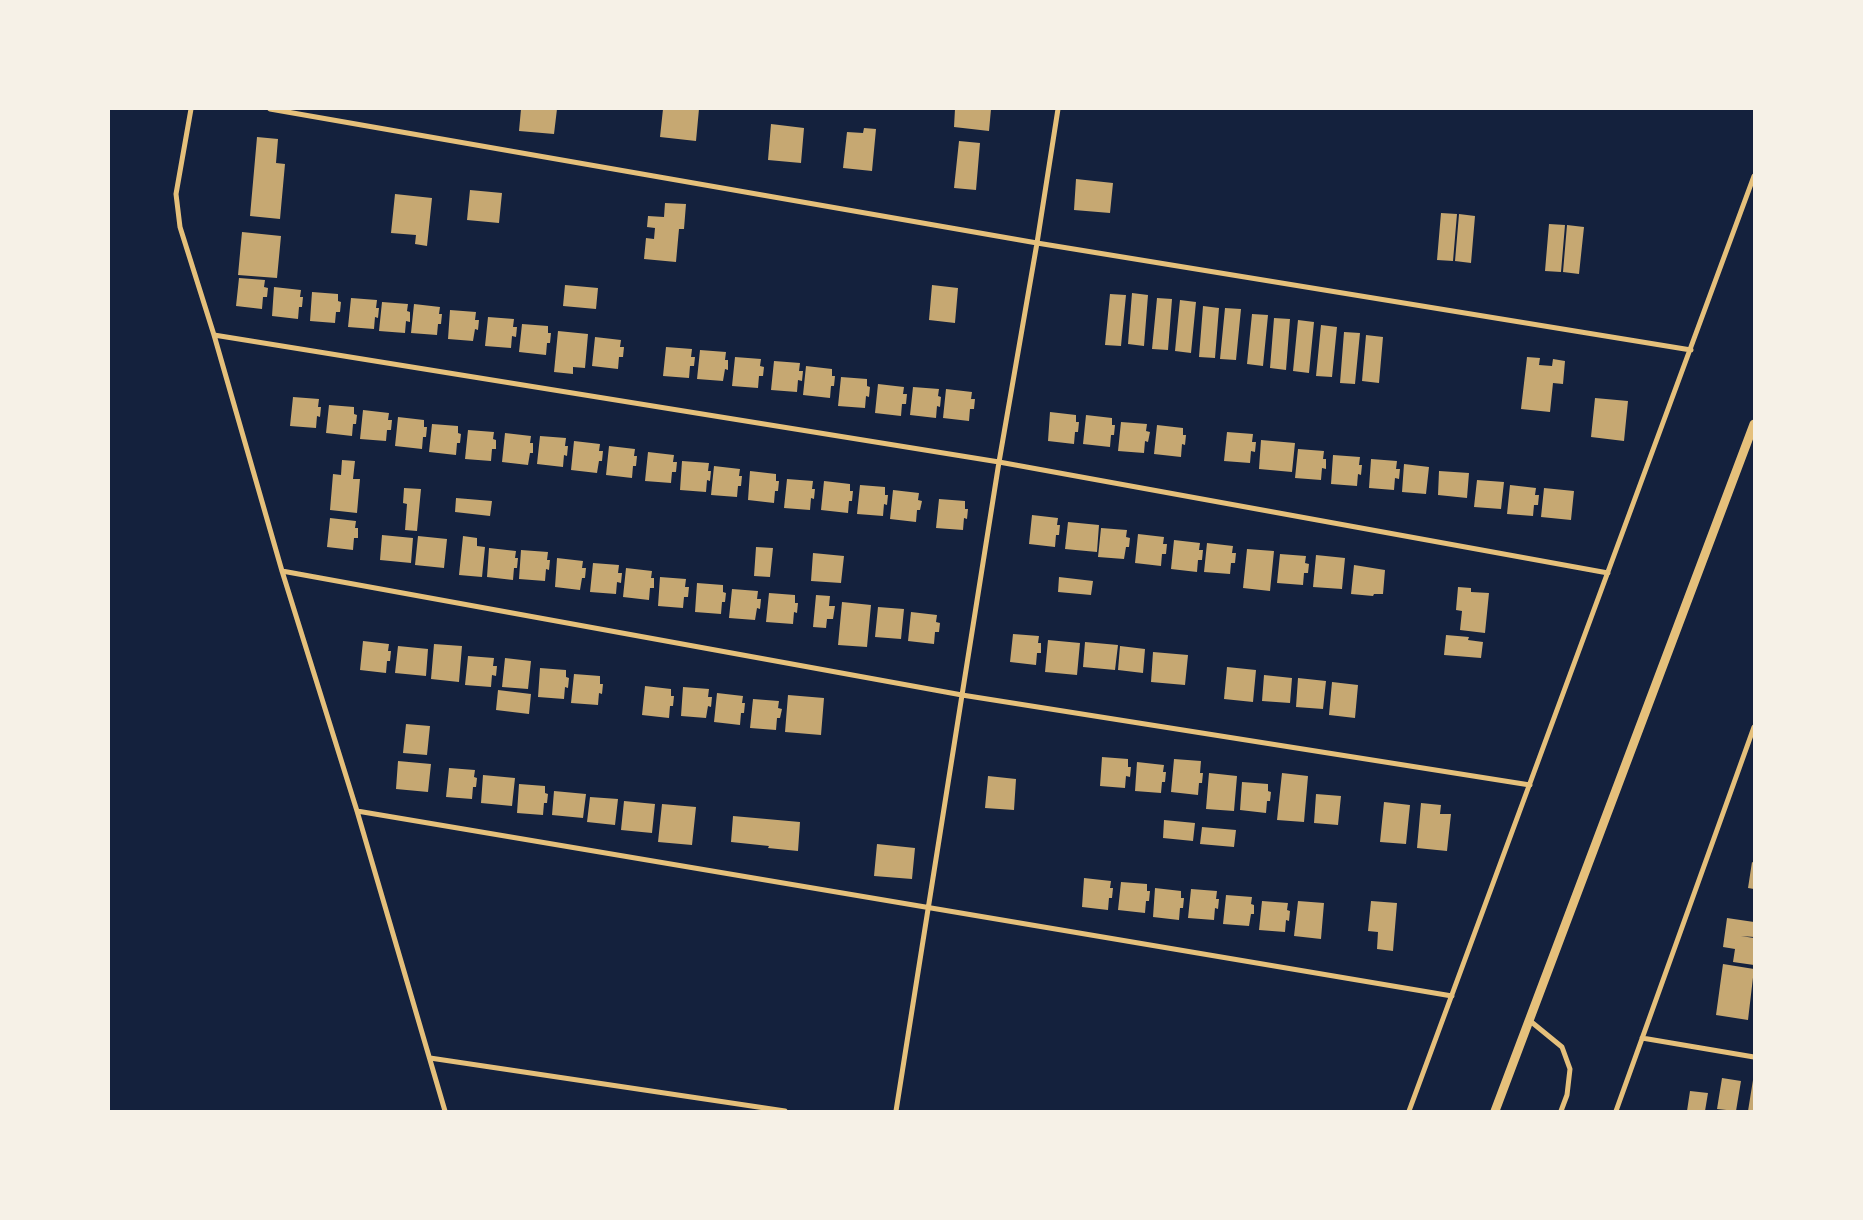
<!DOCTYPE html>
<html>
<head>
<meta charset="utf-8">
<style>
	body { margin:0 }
	#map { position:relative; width:1863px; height:1220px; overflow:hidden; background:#14213d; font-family:"Titillium Web",sans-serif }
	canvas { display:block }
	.frame { position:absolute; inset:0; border:110px solid #f6f1e7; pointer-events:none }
</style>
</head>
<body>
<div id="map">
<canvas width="1863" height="1220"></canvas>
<div class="frame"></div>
</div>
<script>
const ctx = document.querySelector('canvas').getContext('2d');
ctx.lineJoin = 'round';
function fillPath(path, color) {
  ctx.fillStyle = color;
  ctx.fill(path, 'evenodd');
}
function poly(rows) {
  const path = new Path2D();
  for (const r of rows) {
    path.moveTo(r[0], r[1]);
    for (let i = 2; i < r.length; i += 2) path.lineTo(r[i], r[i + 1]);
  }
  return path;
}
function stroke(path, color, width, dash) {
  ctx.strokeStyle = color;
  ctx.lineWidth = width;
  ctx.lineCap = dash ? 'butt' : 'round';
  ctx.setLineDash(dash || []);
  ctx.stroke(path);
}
const building = poly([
	[521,109,557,109,554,134,519,131],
	[663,109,699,109,696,141,660,137],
	[955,109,991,109,989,131,954,127],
	[771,124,804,128,801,163,768,160],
	[864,128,876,129,872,171,843,168,847,132,863,133],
	[257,137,278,139,276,163,285,164,280,219,250,216],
	[959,141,980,143,976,190,954,188],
	[1076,179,1113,183,1110,213,1074,210],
	[470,190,502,193,499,223,467,220],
	[395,194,432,198,427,246,415,244,416,235,391,233],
	[665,203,686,204,684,229,679,229,676,262,644,259,646,238,654,239,655,228,647,227,648,216,664,217],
	[1441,213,1457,214,1453,261,1437,260],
	[1459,214,1475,216,1471,263,1455,261],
	[1549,224,1565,225,1561,272,1545,271],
	[1567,225,1584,227,1579,274,1563,272],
	[242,232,281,236,277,278,238,275],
	[239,278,265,280,264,287,268,288,267,297,263,297,262,309,236,306],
	[565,285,598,288,596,309,563,306],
	[932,285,958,288,955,323,929,320],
	[274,287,301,290,300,297,303,297,302,307,299,307,298,319,272,316],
	[312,292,338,294,338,301,341,302,340,312,336,312,335,323,310,321],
	[1132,293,1148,295,1144,346,1128,344],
	[1110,294,1126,295,1121,346,1105,345],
	[351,298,377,300,376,308,379,308,378,318,375,317,374,329,348,327],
	[1157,298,1172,299,1168,350,1152,349],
	[1180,300,1196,302,1191,353,1175,351],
	[382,302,408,304,407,311,410,312,410,322,406,321,405,333,379,331],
	[414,304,440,307,439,314,442,314,441,324,438,324,437,335,411,333],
	[1203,306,1219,308,1215,358,1199,357],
	[1225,308,1241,309,1236,360,1220,359],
	[450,310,476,312,475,320,479,320,478,330,475,329,473,341,448,339],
	[1252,314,1268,315,1263,366,1247,364],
	[488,317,514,319,513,327,517,327,516,337,512,336,511,348,485,346],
	[1274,318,1290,319,1286,370,1270,368],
	[1298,320,1314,322,1309,373,1293,371],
	[522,324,548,326,548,333,551,333,550,343,547,343,546,355,519,352],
	[1321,325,1337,327,1332,377,1316,376],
	[558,331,588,334,585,368,573,367,573,374,554,372],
	[1344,332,1360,333,1355,384,1340,383],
	[1366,335,1383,337,1379,383,1362,381],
	[595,337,621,340,620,347,624,347,623,357,619,357,618,369,592,366],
	[666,347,692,349,691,357,695,357,694,366,690,366,689,378,663,376],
	[700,350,726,352,725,360,728,360,728,370,725,369,723,381,697,379],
	[735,357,761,359,760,366,764,367,763,376,759,376,758,388,732,386],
	[1527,357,1540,358,1539,365,1552,366,1553,359,1565,361,1563,384,1553,383,1550,412,1521,409],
	[774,361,800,363,799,371,803,371,802,381,798,380,797,392,771,390],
	[806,366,832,369,832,376,835,376,834,386,831,386,830,398,803,395],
	[841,377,867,379,867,386,870,387,869,397,866,396,865,408,838,406],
	[878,384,904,387,903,394,907,394,906,404,902,404,901,416,875,413],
	[913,387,939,389,938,396,941,397,940,407,937,406,936,418,910,415],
	[946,389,972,392,971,399,975,399,974,409,970,409,969,421,943,418],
	[293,397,319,399,318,407,321,407,320,417,317,416,316,428,290,426],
	[1595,398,1628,401,1624,441,1591,437],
	[329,405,354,407,354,414,357,415,356,424,353,424,352,436,326,433],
	[363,410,389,413,388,420,392,420,391,430,387,430,386,441,360,439],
	[1050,412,1076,415,1076,422,1079,422,1078,432,1075,432,1074,444,1048,441],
	[1086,415,1112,418,1112,425,1115,425,1114,435,1111,435,1110,447,1083,444],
	[398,417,424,420,424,427,427,427,426,437,423,437,422,449,395,446],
	[1121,422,1147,424,1146,431,1150,432,1148,442,1145,441,1144,453,1118,451],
	[432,424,458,426,458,433,461,434,460,443,457,443,456,455,429,452],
	[1157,425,1183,428,1183,435,1186,435,1185,445,1182,444,1181,457,1154,454],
	[468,430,494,432,493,439,496,440,496,449,492,449,491,461,465,459],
	[1227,432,1253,434,1252,442,1256,442,1255,452,1251,451,1250,463,1224,461],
	[505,433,531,436,530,443,533,443,533,453,530,453,528,465,502,462],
	[540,436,566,438,565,446,568,446,567,456,564,455,563,467,537,464],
	[1261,440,1295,443,1292,472,1259,469],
	[574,441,600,444,599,451,603,451,602,461,599,461,597,473,571,470],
	[609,446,635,449,634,456,637,456,636,466,633,466,632,478,606,475],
	[1298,449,1324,451,1323,459,1326,459,1326,469,1322,468,1321,480,1295,478],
	[648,452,674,455,673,462,677,462,676,472,672,472,671,483,645,481],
	[1333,455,1360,457,1359,465,1362,465,1361,475,1358,474,1357,486,1331,484],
	[1371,459,1397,461,1396,469,1400,469,1399,479,1395,478,1394,490,1369,488],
	[342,460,355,461,353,479,360,479,357,513,330,510,333,474,341,475],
	[682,461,709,463,708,471,711,471,710,481,707,480,706,492,680,490],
	[1404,464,1429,467,1426,494,1402,492],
	[714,466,740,469,739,476,742,476,741,486,738,486,737,497,711,495],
	[750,471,776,474,776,481,779,481,778,491,775,491,774,503,748,500],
	[1439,471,1469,473,1467,498,1438,495],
	[787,479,813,481,812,489,815,489,814,499,811,498,810,510,784,508],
	[1477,480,1504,482,1501,509,1474,507],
	[824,481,850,484,850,491,853,491,852,501,849,501,848,513,821,510],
	[860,485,885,487,885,495,888,495,887,505,884,504,883,516,857,514],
	[1510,485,1536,488,1535,495,1539,495,1538,505,1534,505,1533,516,1507,514],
	[404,488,421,489,417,531,405,530,407,504,403,503],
	[1544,488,1574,491,1571,520,1541,517],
	[893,490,919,493,918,500,922,501,920,510,917,510,916,522,890,519],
	[456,498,492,501,490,516,455,512],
	[939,499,965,501,965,509,968,509,967,519,964,518,963,530,936,528],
	[1032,515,1058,518,1057,525,1060,525,1059,535,1056,535,1055,547,1029,544],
	[330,518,356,521,355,528,358,528,358,538,354,538,353,550,327,547],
	[1068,522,1099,525,1097,552,1065,549],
	[1101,528,1127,530,1126,537,1130,538,1129,547,1126,547,1124,559,1098,557],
	[1138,534,1164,537,1163,544,1167,544,1166,554,1162,554,1161,566,1135,563],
	[382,535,413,538,411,563,380,560],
	[418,536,447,539,444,568,415,565],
	[463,536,477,538,477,546,485,547,482,577,459,575],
	[1174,540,1200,543,1199,550,1203,550,1202,560,1198,560,1197,572,1171,569],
	[1207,543,1233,546,1232,553,1236,553,1235,563,1231,563,1230,574,1204,572],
	[756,547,773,548,770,577,754,576],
	[489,548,516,551,515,558,518,558,517,568,514,568,513,580,487,577],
	[1247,549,1274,551,1270,591,1243,588],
	[521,550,548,552,547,560,550,560,549,570,546,569,545,581,519,579],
	[813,553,844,556,841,583,811,581],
	[1280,554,1306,556,1305,563,1309,564,1308,573,1304,573,1303,585,1277,583],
	[1316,555,1345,558,1342,589,1313,587],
	[557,558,583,561,582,568,586,568,585,578,582,578,580,590,555,587],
	[593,563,619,565,618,573,622,573,621,583,617,582,616,594,590,592],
	[1354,565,1385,570,1383,594,1374,594,1373,596,1351,594],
	[626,568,652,571,651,578,654,578,654,588,650,588,649,600,623,597],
	[660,577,686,579,685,587,689,587,688,597,684,597,683,608,658,606],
	[1059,577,1093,581,1091,595,1058,592],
	[697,583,723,585,723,592,726,593,725,602,722,602,721,614,695,612],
	[1458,587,1471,588,1471,592,1489,593,1485,633,1460,630,1462,611,1456,610],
	[732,589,758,591,757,599,761,599,760,609,757,608,755,620,729,618],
	[769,593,795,595,795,603,798,603,797,613,794,612,793,624,766,622],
	[816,595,830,596,829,606,835,606,833,619,827,619,826,628,813,627],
	[842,602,871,605,867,647,838,645],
	[878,607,904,609,901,639,875,637],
	[911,612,937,615,936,622,940,623,939,632,935,632,934,644,908,641],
	[1013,634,1039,636,1038,643,1041,643,1041,653,1037,653,1036,665,1010,662],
	[1446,635,1469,637,1468,640,1483,642,1481,658,1444,655],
	[1048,640,1080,643,1077,675,1045,672],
	[363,641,389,644,388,651,391,651,390,661,387,661,386,673,360,670],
	[1085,642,1118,645,1115,670,1083,667],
	[434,644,462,646,459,682,431,679],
	[398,646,428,649,426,676,395,673],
	[1120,646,1145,649,1143,673,1118,670],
	[1153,652,1188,655,1185,685,1151,682],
	[468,656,494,658,493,666,497,666,496,676,492,675,491,687,465,685],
	[505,658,531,661,528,689,502,687],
	[1227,667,1256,670,1253,702,1224,699],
	[540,668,566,670,566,677,569,678,568,688,565,687,564,699,538,697],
	[574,674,600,676,600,684,603,684,602,694,599,693,598,705,571,703],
	[1264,675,1292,678,1290,703,1262,701],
	[1298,678,1326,681,1323,709,1296,707],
	[1332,682,1358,685,1355,718,1329,715],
	[645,686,671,689,671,696,674,696,673,706,670,706,669,718,642,715],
	[683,687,709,689,708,697,712,697,711,707,708,706,706,718,681,716],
	[498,690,531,694,529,714,496,710],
	[717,693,743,696,742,703,745,703,744,713,741,713,740,725,714,722],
	[788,695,824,698,821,735,785,732],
	[753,699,779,701,778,708,782,709,780,718,777,718,776,730,750,728],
	[406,724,430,726,427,755,403,753],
	[1102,757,1128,759,1128,767,1131,767,1130,777,1126,776,1125,788,1100,786],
	[1174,759,1201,761,1200,773,1203,773,1202,783,1199,783,1198,795,1171,792],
	[398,761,431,764,428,792,396,789],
	[1137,762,1164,765,1163,772,1166,772,1165,782,1162,782,1161,793,1135,791],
	[449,768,475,770,474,777,477,778,476,787,473,787,472,799,446,797],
	[1209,773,1237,776,1234,811,1206,809],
	[1282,773,1308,776,1304,822,1277,820],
	[483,775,515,778,512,806,481,803],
	[988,776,1016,779,1014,810,985,808],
	[1242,782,1268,784,1268,791,1271,792,1270,801,1267,801,1266,813,1240,810],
	[519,784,545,786,545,793,548,794,547,803,544,803,543,815,517,813],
	[554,791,586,794,583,818,552,815],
	[1316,794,1341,796,1338,825,1314,823],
	[590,797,618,799,615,825,587,822],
	[624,801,655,804,652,833,621,830],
	[1384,802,1410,805,1406,844,1380,842],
	[1421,803,1441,805,1440,814,1451,814,1447,851,1417,848],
	[662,804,696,807,692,845,658,842],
	[733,816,800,822,798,851,768,848,769,846,731,842],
	[1164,820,1195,823,1193,841,1163,838],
	[1202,827,1236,830,1234,847,1200,844],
	[877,844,915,848,912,879,874,876],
	[1752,862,1754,863,1754,889,1748,888],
	[1084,878,1111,881,1110,888,1113,888,1112,898,1109,898,1108,910,1082,907],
	[1121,882,1147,884,1147,891,1150,891,1149,901,1146,901,1145,913,1118,910],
	[1155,888,1181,891,1181,898,1184,898,1183,908,1180,908,1179,920,1153,917],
	[1191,889,1217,891,1216,899,1219,899,1218,909,1215,908,1214,920,1188,918],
	[1226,895,1252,897,1251,904,1254,905,1254,914,1251,914,1249,926,1223,924],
	[1262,901,1288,903,1287,910,1290,911,1289,921,1286,920,1285,932,1259,930],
	[1298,901,1324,903,1321,939,1294,936],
	[1371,901,1397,903,1393,951,1377,949,1378,932,1368,931],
	[1727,918,1754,922,1754,937,1741,936,1754,938,1754,965,1733,962,1735,949,1723,947],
	[1723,964,1754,969,1748,1020,1716,1015],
	[1722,1078,1741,1081,1736,1111,1717,1109],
	[1753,1080,1754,1080,1754,1111,1748,1111],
	[1690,1091,1708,1093,1705,1111,1687,1111]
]);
const minor = poly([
	[191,109,176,194,180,227,214,335,282,571,357,811,445,1111],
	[270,109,1037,243,1691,350],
	[214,335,999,462,1608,573],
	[282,571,962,695,1530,785],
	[357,811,1452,996],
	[1529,1020,1562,1047,1570,1069,1567,1095,1561,1111],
	[1642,1038,1754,1057],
	[430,1058,785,1111],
	[896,1111,999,462,1037,243,1058,109],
	[1409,1111,1754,176],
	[1616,1111,1754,727]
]);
const tertiary = poly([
	[1495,1111,1754,424]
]);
fillPath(building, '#c6a872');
stroke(minor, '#e5c07b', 5);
stroke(tertiary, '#e5c07b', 9);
</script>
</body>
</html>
